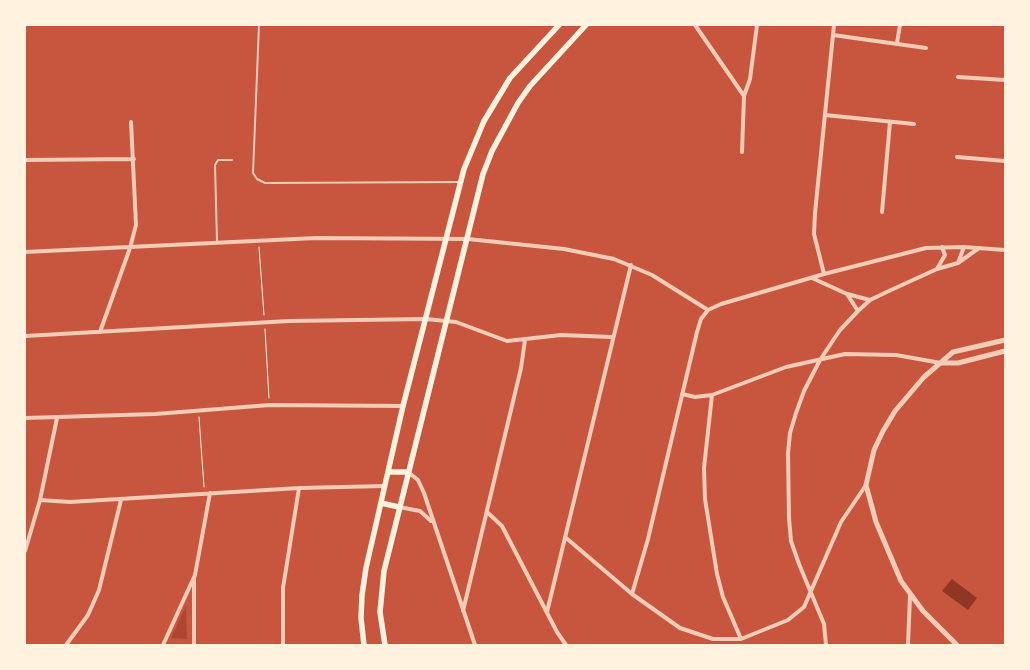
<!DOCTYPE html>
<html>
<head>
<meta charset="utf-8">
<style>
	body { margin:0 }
	#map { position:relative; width:1030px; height:670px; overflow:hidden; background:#c8553d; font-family:Overpass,sans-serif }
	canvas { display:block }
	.frame { position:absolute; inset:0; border:26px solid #fff3e0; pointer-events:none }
</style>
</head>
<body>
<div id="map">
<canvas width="1030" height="670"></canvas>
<div class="frame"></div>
</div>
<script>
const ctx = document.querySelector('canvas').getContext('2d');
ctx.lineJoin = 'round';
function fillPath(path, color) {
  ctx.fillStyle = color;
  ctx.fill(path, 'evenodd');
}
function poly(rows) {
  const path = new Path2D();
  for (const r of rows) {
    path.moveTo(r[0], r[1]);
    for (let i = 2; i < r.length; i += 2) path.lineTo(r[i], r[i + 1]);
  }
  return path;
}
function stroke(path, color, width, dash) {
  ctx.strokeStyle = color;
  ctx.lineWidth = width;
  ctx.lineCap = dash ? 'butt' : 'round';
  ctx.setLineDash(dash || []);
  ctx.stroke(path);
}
const green = poly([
	[186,606,187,639,171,638]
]);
const water = poly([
	[952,579,977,598,968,610,942,591]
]);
const path = poly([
	[259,247,264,315],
	[265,329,269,398],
	[199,417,204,487]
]);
const service = poly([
	[259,25,253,173,257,179,265,183,460,182],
	[217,241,215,165,218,160,232,160]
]);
const minor = poly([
	[695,25,744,96],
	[833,35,926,48],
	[897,43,900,25],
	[958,77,1005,80],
	[825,115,914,124],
	[742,152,744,96,750,79,757,25],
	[957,157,1005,161],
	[25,160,134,159],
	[882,212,890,122],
	[25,252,316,238,468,239,564,249,614,259,652,275,708,310],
	[958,263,979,248],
	[937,269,945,255,942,247],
	[824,274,814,234,815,213,834,25],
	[812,278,847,294,870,300],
	[847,294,858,311],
	[100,332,130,248,136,225,131,122],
	[25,336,289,321,426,319,456,322,507,341,561,335,612,337],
	[682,394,695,397,712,395,786,367,845,354,896,355,941,363],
	[712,395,704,468,705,499,717,574,723,597,741,639],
	[25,418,155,414,270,405,403,406],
	[408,472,418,480,424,493,475,645],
	[40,500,70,502,299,488,384,486],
	[399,507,420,511,431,521],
	[487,512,502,526,557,632,566,645],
	[565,537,632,594,680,628,713,639,741,639,788,620,804,607,841,522,866,485],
	[25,551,40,500,57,418],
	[632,594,648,539,697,332,701,319,708,310,721,304,824,274,926,248,964,247,1005,250],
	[463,611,521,368,525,340],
	[547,612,631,265],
	[66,645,88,615,99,590,121,500],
	[163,645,195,575,210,493],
	[194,645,194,577],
	[283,645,283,588,299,488],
	[826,645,824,624,799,564,791,541,789,518,788,453,790,433,796,413,804,391,820,360,840,330,858,311,870,300,891,290,937,269,958,263,964,247],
	[908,645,910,596]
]);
const tertiary = poly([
	[942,363,958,363,1005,351],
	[957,645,923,611,901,581,876,522,866,485,874,450,883,431,895,411,924,377,953,352,1005,340]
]);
const secondary = poly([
	[388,472,408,472],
	[381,503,399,507],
	[364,645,361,618,362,595,366,568,403,406,464,169,484,121,510,78,559,25],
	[385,645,380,612,384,571,483,174,492,151,518,103,530,86,586,25]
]);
fillPath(green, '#ae4732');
fillPath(water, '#8f3625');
stroke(path, '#fff3e0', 1);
stroke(service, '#f1ccb7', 2);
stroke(minor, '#f1ccb7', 4);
stroke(tertiary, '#f1ccb7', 5);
stroke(secondary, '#fff3e0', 5.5);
</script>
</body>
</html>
